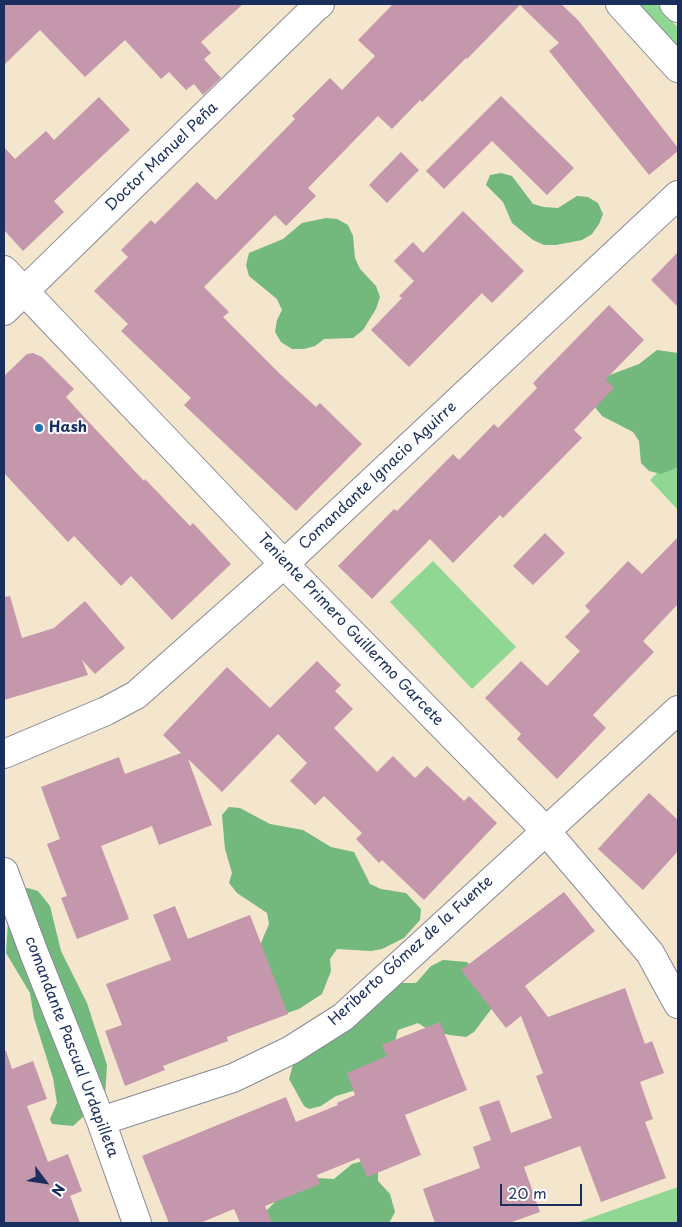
<!DOCTYPE html>
<html>
<head>
<meta charset="utf-8">
<style>
	body { margin:0 }
	#map { position:relative; width:682px; height:1227px; overflow:hidden; background:#f4e5cd; font-family:"Playpen Sans",sans-serif }
	canvas { display:block }
	.frame { position:absolute; inset:0; border:5px solid #1b2f5e; pointer-events:none }
	.north { position:absolute; left:20px; top:1157px; width:50px; height:50px; -webkit-text-stroke:4px #fff; paint-order:stroke; rotate:121deg; font-size:14px; font-weight:700; line-height:20px; text-align:center; color:#1b2f5e }
	.north::after { content:''; display:block; margin:auto; width:18px; height:22px; background:#1b2f5e; clip-path:polygon(50% 0,100% 100%,50% 72%,0 100%) }
	.scale { position:absolute; left:500px; top:1184px; width:82px; height:22px; box-sizing:border-box; border:2px solid #1b2f5e; border-top:0; padding-left:6px; font-size:15px; line-height:18px; white-space:nowrap; color:#1b2f5e; -webkit-text-stroke:4px #fff; paint-order:stroke }
</style>
</head>
<body>
<div id="map">
<canvas width="682" height="1227"></canvas>
<div class="frame"></div>
<div class="north">N</div>
<div class="scale">20 m</div>
</div>
<script>
const ctx = document.querySelector('canvas').getContext('2d');
ctx.lineJoin = 'round';
function fillPath(path, color) {
  ctx.fillStyle = color;
  ctx.fill(path, 'evenodd');
}
function poly(rows) {
  const path = new Path2D();
  for (const r of rows) {
    path.moveTo(r[0], r[1]);
    for (let i = 2; i < r.length; i += 2) path.lineTo(r[i], r[i + 1]);
  }
  return path;
}
function stroke(path, color, width, dash) {
  ctx.strokeStyle = color;
  ctx.lineWidth = width;
  ctx.lineCap = dash ? 'butt' : 'round';
  ctx.setLineDash(dash || []);
  ctx.stroke(path);
}
function label(font, color, halo, rows, align = 'center') {
  ctx.font = font + ' "Playpen Sans",sans-serif';
  ctx.lineWidth = 4;
  ctx.setLineDash([]);
  ctx.textBaseline = 'middle';
  ctx.strokeStyle = halo;
  ctx.fillStyle = color;
  for (const [text, x, y, turn = 0] of rows) {
    ctx.save();
    ctx.translate(x, y);
    ctx.rotate((+turn || 0) * Math.PI / 180);
    ctx.textAlign = isNaN(turn) ? turn : align;
    if (halo) ctx.strokeText(text, 0, 0);
    ctx.fillText(text, 0, 0);
    ctx.restore();
  }
}
const green = poly([
	[638,4,657,4,678,28,678,49],
	[678,453,678,510,650,480],
	[433,561,516,647,472,689,390,602],
	[678,1187,678,1223,576,1223]
]);
const forest = poly([
	[501,173,512,176,533,204,544,207,558,208,577,196,588,197,598,203,603,214,599,224,592,234,582,240,556,245,544,245,533,240,512,223,503,202,486,185,490,175],
	[326,218,337,219,348,225,353,236,355,258,360,269,376,286,380,297,376,309,363,330,353,338,324,339,315,346,304,349,292,349,281,342,275,332,277,320,282,310,277,299,249,276,246,265,249,253,283,239,302,223],
	[657,350,678,353,678,467,661,474,649,471,641,463,639,441,633,432,602,416,595,407,598,384,607,376,639,364],
	[229,807,240,808,270,824,303,830,331,847,354,852,370,884,381,889,406,893,421,909,420,920,404,938,382,949,371,951,337,949,330,959,331,971,322,994,299,1009,287,1013,260,945,269,924,267,913,237,893,229,883,232,873,225,849,222,815],
	[28,888,38,891,50,906,61,951,87,1003,107,1065,105,1097,73,1126,52,1124,50,1119,57,1103,53,1078,34,1018,30,993,6,953,9,906,21,890],
	[443,960,467,962,498,1000,474,1032,466,1037,450,1035,429,1030,418,1023,398,1030,390,1060,353,1091,336,1096,321,1106,309,1109,304,1106,289,1079,294,1061,400,983,416,983,431,966],
	[363,1161,378,1169,378,1181,390,1194,395,1212,389,1223,259,1223,264,1213,280,1197,317,1178,334,1179,352,1164]
]);
const building = poly([
	[4,4,243,4,201,42,211,53,204,59,221,78,203,95,194,84,186,90,169,72,161,79,125,40,85,77,40,30,4,65],
	[393,4,561,4,578,20,678,148,678,151,649,175,549,51,559,43,520,5,467,59,466,58,422,102,420,100,392,129,378,116,308,188,316,196,286,226,275,215,204,287,229,312,223,317,280,374,316,407,320,403,362,444,296,511,184,405,191,398,121,331,128,324,94,291,128,257,121,250,151,220,155,224,197,182,216,200,295,119,292,116,330,78,342,90,375,56,358,40],
	[501,96,574,168,547,195,492,141,444,189,426,171],
	[99,97,130,130,54,201,64,212,23,251,4,230,4,147,15,159,46,131,54,140],
	[401,152,419,170,387,203,369,185],
	[463,211,524,271,492,303,482,293,409,367,371,330,402,298,399,296,414,281,394,261,413,242,423,253],
	[678,252,678,307,651,280],
	[609,305,644,340,606,379,614,388,574,430,582,438,503,518,500,515,453,563,430,539,372,599,338,566,394,509,397,511,453,454,459,460,494,424,498,428,537,388,533,383],
	[33,353,42,357,74,389,66,397,85,418,144,481,145,479,190,526,193,523,231,564,172,620,131,576,121,586,74,536,68,542,4,473,4,376,27,354],
	[545,533,565,553,533,585,513,566],
	[678,537,678,604,643,641,654,652,593,715,606,728,557,779,517,739,521,734,485,698,521,661,547,686,580,651,565,637,590,611,585,606,628,561,642,574],
	[10,596,22,638,54,628,85,601,125,648,95,674,82,660,88,675,4,700,4,597],
	[317,661,341,685,335,691,353,709,334,728,377,772,393,756,415,778,427,766,464,801,469,796,497,823,424,900,382,860,379,863,356,839,362,833,324,796,315,805,290,781,307,763,278,734,222,792,188,759,212,825,159,845,152,826,101,846,129,919,77,939,61,898,67,896,47,844,60,839,41,787,119,757,125,774,181,753,163,735,227,667,270,708],
	[649,793,678,820,678,851,643,890,598,849],
	[564,892,595,931,525,986,548,1017,625,988,645,1044,652,1041,664,1073,640,1082,653,1119,645,1122,666,1178,601,1202,580,1146,524,1167,540,1212,509,1223,435,1223,423,1189,480,1168,473,1147,491,1140,479,1107,499,1100,511,1133,552,1118,536,1076,543,1073,521,1016,506,1028,461,970],
	[175,906,188,939,250,915,288,1014,227,1037,228,1041,163,1066,165,1070,125,1086,105,1031,122,1025,106,984,171,960,153,915],
	[440,1022,467,1090,405,1115,421,1155,367,1177,359,1158,317,1175,320,1184,265,1206,272,1223,240,1223,234,1209,200,1223,169,1223,142,1156,286,1097,296,1122,338,1105,337,1103,355,1095,347,1073,387,1056,382,1045],
	[4,1051,6,1051,12,1069,33,1061,47,1099,27,1106,48,1162,68,1154,82,1191,70,1196,80,1223,4,1223]
]);
const minor = poly([
	[620,4,678,68],
	[674,4,678,8],
	[4,270,284,564,545,830,650,953,678,1004],
	[4,311,316,7],
	[4,754,106,711,136,695,284,564,678,195],
	[4,872,34,953,101,1121,137,1223],
	[101,1121,233,1078,291,1050,343,1017,678,710]
]);
const tertiary = poly([
	[313,4,316,7,320,4]
]);
const markers = [
	[39,428,5,"#1f6fb2"]
];
const streetNames = [
	["Doctor Manuel Peña",162,157,-44],
	["Comandante Ignacio Aguirre",378,476,-43],
	["Teniente Primero Guillermo Garcete",350,630,46],
	["Heriberto Gómez de la Fuente",411,951,-42],
	["comandante Pascual Urdapilleta",71,1047,69]
];
const poiNames = [
	["Hash",49,428]
];
fillPath(green, '#8fd792');
fillPath(forest, '#73b87c');
fillPath(building, '#c597ac');
stroke(minor, '#888a96', 30);
stroke(tertiary, '#888a96', 30);
stroke(minor, '#fff', 28);
stroke(tertiary, '#fff', 28);
for (const [x, y, r, color] of markers) {
  const dot = new Path2D();
  dot.arc(x, y, r, 0, 2 * Math.PI);
  ctx.fillStyle = color;
  ctx.fill(dot);
  stroke(dot, '#fff', 2);
}
label('15px', '#1b2f5e', '#fff', streetNames);
label('bold 15px', '#1b2f5e', '#fff', poiNames, 'left');
</script>
</body>
</html>
